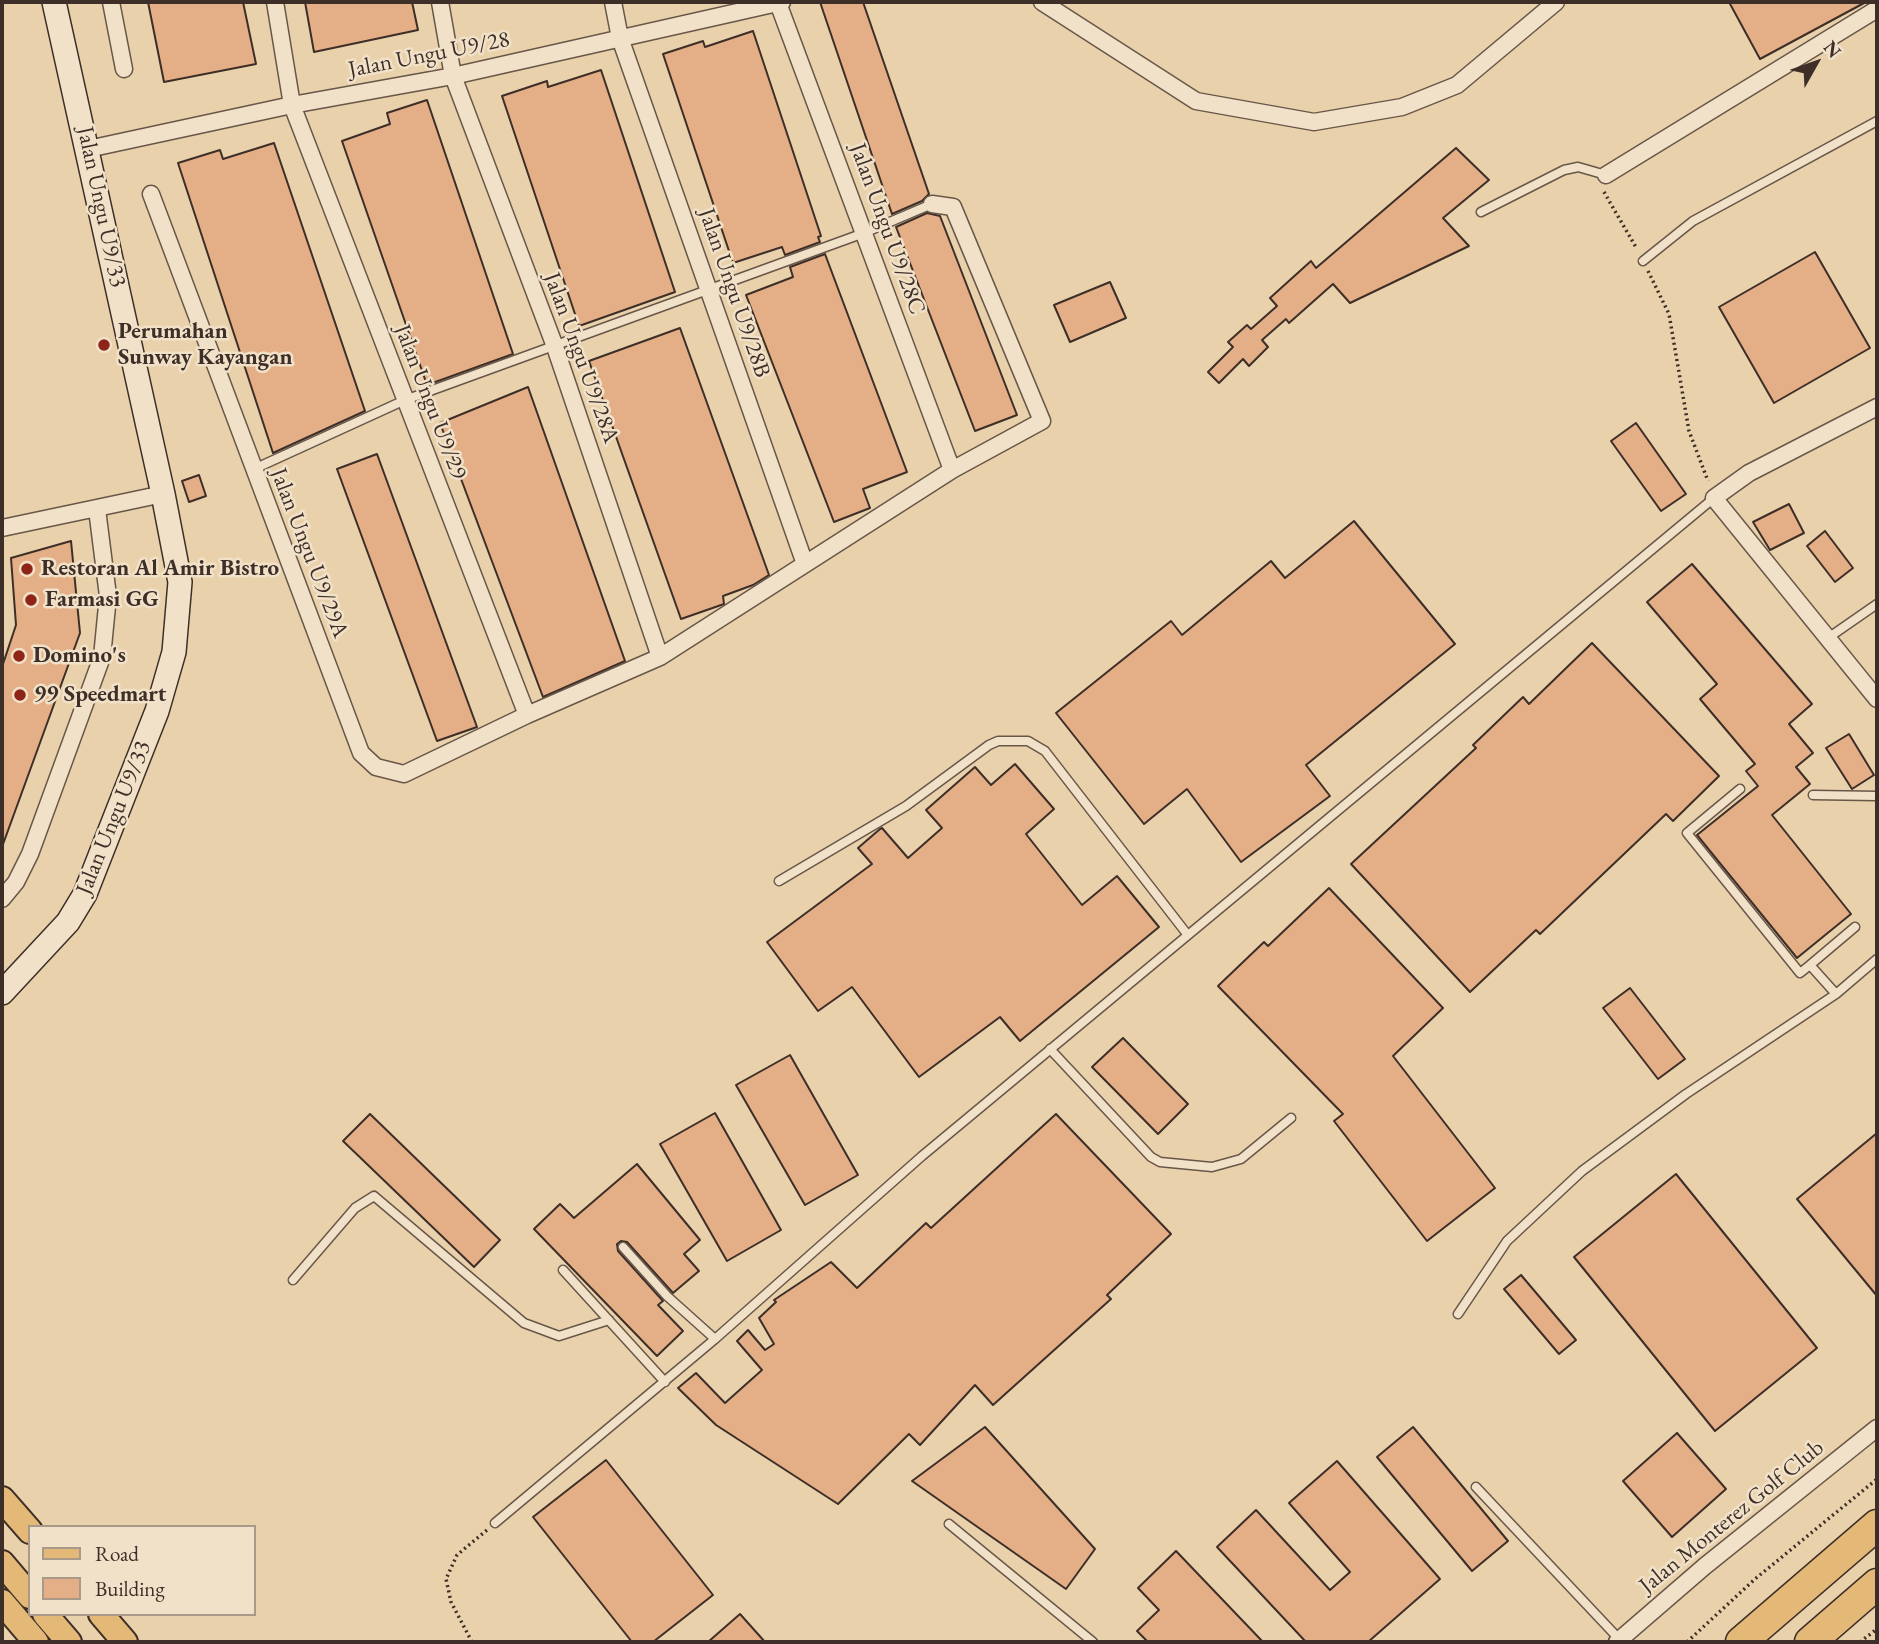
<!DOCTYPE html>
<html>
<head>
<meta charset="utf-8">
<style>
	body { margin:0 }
	#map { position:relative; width:1879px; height:1644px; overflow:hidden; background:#e9d1ab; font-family:"EB Garamond",serif }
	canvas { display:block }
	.frame { position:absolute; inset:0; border:4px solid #3d2e28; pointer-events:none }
	.legend { position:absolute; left:28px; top:1525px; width:228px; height:91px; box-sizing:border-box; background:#f1e1c8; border:2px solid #a99988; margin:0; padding:9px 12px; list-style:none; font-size:21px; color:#3d2e28 }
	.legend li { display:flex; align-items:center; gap:14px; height:35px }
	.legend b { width:35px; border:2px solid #a99988 }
	.north { position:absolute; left:1781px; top:28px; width:70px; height:70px; -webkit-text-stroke:5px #f1e1c8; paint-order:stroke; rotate:50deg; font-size:19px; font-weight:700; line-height:28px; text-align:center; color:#3d2e28 }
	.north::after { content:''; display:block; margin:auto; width:24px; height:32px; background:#3d2e28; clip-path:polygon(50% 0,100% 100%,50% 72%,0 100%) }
</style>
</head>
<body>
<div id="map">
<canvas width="1879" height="1644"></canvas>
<div class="frame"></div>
<ul class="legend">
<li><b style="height:9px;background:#e4b876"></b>Road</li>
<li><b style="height:19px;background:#e4af86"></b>Building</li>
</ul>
<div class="north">N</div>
</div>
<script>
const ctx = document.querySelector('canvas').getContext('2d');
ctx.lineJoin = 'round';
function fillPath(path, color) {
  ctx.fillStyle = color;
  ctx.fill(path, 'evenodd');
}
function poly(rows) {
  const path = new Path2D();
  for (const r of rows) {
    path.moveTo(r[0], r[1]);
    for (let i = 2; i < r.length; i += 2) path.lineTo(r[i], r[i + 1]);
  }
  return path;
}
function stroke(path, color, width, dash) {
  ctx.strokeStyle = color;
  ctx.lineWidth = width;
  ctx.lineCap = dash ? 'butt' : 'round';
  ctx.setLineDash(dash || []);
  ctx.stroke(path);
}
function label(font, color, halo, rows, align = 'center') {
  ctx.font = font + ' "EB Garamond",serif';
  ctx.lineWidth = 5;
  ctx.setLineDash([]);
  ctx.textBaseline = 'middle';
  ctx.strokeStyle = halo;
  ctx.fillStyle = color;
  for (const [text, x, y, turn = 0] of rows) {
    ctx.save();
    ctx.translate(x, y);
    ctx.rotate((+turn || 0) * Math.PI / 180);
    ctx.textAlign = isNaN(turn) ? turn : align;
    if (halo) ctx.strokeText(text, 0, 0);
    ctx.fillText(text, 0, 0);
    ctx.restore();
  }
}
const building = poly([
	[148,2,243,2,256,64,164,82,148,2],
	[305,2,412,2,418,30,314,52,305,2],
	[820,2,863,2,929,194,922,201,892,214,820,2],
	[1729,2,1866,2,1760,59,1729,2],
	[753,31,821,236,818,237,820,242,785,255,782,247,733,263,663,54,703,41,705,47,753,31],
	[601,70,675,292,579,326,502,96,547,81,548,87,601,70],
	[427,100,513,354,427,385,342,141,390,124,387,113,427,100],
	[274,143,365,411,273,453,178,163,220,150,223,159,274,143],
	[1456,148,1489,180,1443,218,1469,246,1350,303,1333,284,1289,323,1286,319,1262,340,1268,347,1249,366,1243,359,1219,383,1208,372,1233,347,1228,342,1247,325,1251,329,1277,306,1270,298,1311,261,1316,268,1456,148],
	[927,213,940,216,1017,415,975,431,896,227,927,213],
	[1815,252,1870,348,1774,403,1719,307,1815,252],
	[825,254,907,472,863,489,870,508,834,522,746,295,793,277,790,267,825,254],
	[1110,282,1126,318,1070,342,1054,305,1110,282],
	[680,328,769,575,753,585,723,596,724,604,681,619,589,361,680,328],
	[528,387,625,661,543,697,440,423,528,387],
	[1636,423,1686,494,1661,511,1611,441,1636,423],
	[377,454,477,727,437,741,337,469,377,454],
	[199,475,206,496,189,502,182,481,199,475],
	[1789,504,1804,533,1770,550,1753,522,1789,504],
	[1354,521,1455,644,1306,765,1330,796,1241,862,1187,789,1144,824,1056,713,1171,621,1182,635,1271,561,1285,578,1354,521],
	[1825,531,1853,568,1835,582,1807,546,1825,531],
	[71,541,80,633,2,847,2,667,16,625,11,558,71,541],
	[1692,564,1812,704,1789,724,1813,753,1796,767,1810,784,1772,815,1851,914,1797,958,1697,835,1758,786,1746,771,1755,764,1700,699,1717,684,1647,602,1692,564],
	[1592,643,1719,776,1673,821,1666,814,1540,934,1536,930,1470,992,1351,864,1476,748,1473,745,1523,697,1529,704,1592,643],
	[1849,734,1874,775,1852,789,1826,748,1849,734],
	[1015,764,1054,809,1026,834,1082,905,1117,876,1159,927,1020,1041,1000,1017,919,1077,852,987,818,1011,767,942,872,864,858,848,880,829,882,828,908,858,942,828,926,810,975,767,991,785,1015,764],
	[1329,888,1443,1008,1393,1056,1495,1188,1427,1241,1334,1121,1343,1114,1218,986,1264,942,1268,946,1329,888],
	[1630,988,1685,1059,1658,1079,1603,1008,1630,988],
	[1123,1038,1188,1104,1158,1134,1092,1067,1123,1038],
	[790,1055,858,1175,805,1205,736,1085,790,1055],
	[715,1113,781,1230,727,1261,660,1144,715,1113],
	[370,1114,500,1240,474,1267,343,1141,370,1114],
	[1056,1114,1171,1234,1107,1295,1111,1299,993,1405,975,1385,920,1445,909,1434,838,1504,716,1425,678,1388,696,1373,725,1403,762,1370,737,1341,748,1330,765,1350,774,1344,759,1318,776,1302,774,1300,831,1262,857,1288,926,1223,931,1228,1056,1114],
	[1877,1133,1877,1296,1797,1199,1877,1133],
	[637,1164,700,1240,684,1254,699,1271,673,1293,627,1242,621,1241,617,1244,618,1251,663,1301,658,1305,683,1331,657,1356,534,1229,560,1204,574,1218,637,1164],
	[1676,1174,1817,1348,1715,1431,1574,1257,1676,1174],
	[1521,1275,1576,1340,1559,1354,1504,1289,1521,1275],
	[985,1427,1095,1549,1066,1589,912,1481,985,1427],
	[1413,1427,1508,1541,1472,1571,1377,1457,1413,1427],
	[1677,1433,1726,1489,1672,1537,1623,1481,1677,1433],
	[606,1460,713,1595,653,1642,632,1642,533,1517,606,1460],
	[1337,1461,1440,1579,1368,1642,1306,1642,1217,1547,1256,1510,1330,1590,1350,1572,1289,1503,1337,1461],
	[1176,1551,1263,1642,1148,1642,1137,1631,1159,1610,1138,1588,1176,1551],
	[740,1614,765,1642,708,1642,740,1614]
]);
const path = poly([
	[1604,192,1637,249],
	[1648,271,1669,314,1689,431,1708,481],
	[472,1642,451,1602,446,1579,457,1555,487,1530],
	[1687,1642,1755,1579,1877,1479],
	[1860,1642,1877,1629]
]);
const lane = poly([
	[1481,212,1564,170,1578,167,1606,175],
	[1643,261,1693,221,1877,121],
	[254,469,405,400,864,233,932,204],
	[1828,638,1877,604],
	[1740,789,1687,833,1800,973,1810,965,1836,994],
	[1813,795,1877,796],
	[779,881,906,806,989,745,998,741,1028,741,1045,751,1187,934],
	[1810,965,1855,927],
	[1050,1049,1151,1157,1160,1162,1212,1167,1241,1159,1291,1118],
	[623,1247,667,1296,715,1339],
	[563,1270,665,1382],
	[293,1280,355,1208,374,1196,524,1323,559,1336,609,1320],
	[1458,1314,1507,1241,1582,1171,1686,1094,1836,994,1877,959],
	[1476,1487,1620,1640],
	[495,1523,715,1339,922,1156,1714,498],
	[949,1524,1093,1642]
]);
const street = poly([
	[111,2,124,69],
	[275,2,292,105,527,715],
	[440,2,453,76,554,344,660,657],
	[613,2,620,38,805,564],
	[1042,2,1196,101,1314,122,1402,107,1457,85,1556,2],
	[778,3,952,470],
	[88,149,292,105,453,76,782,2],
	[1606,175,1877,9],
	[151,194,361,753,376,767,404,774,527,715,660,657,952,470,1042,421,953,207,932,204],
	[1877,407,1749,473,1714,498,1877,699],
	[2,528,163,494],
	[2,899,16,882,30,854,102,657,108,596,97,509],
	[1617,1642,1705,1566,1877,1428]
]);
const secondary = poly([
	[2,993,68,922,85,894,157,711,174,652,180,582,163,494,54,2]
]);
const primary = poly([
	[2,1499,30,1531],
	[2,1563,30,1596],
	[2,1602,36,1642],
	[45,1614,69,1642],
	[101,1614,125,1642]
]);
const highway = poly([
	[1741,1642,1877,1525],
	[1810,1642,1877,1584]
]);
const markers = [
	[104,345,7,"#8f2418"],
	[27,569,7,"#8f2418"],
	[31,600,7,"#8f2418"],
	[19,656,7,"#8f2418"],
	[20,695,7,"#8f2418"]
];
const streetNames = [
	["Jalan Ungu U9/28",429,55,-11],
	["Jalan Ungu U9/33",101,207,78],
	["Jalan Ungu U9/28C",887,229,70],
	["Jalan Ungu U9/28B",734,293,71],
	["Jalan Ungu U9/28A",581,358,70],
	["Jalan Ungu U9/29",430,402,69],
	["Jalan Ungu U9/29A",309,553,69],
	["Jalan Ungu U9/33",114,818,-68],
	["Jalan Monterez Golf Club",1732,1517,-39]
];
const poiNames = [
	["Perumahan",118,332],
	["Sunway Kayangan",118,358],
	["Restoran Al Amir Bistro",41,569],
	["Farmasi GG",45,600],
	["Domino's",33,656],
	["99 Speedmart",34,695]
];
fillPath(building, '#e4af86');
stroke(building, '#3d2e28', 2);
stroke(lane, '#685749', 11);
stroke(street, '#685749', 19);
stroke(secondary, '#3d2e28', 26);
stroke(primary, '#3d2e28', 28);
stroke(highway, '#3d2e28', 33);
stroke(path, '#3d2e28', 3.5, [2, 3.5]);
stroke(lane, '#f1e1c8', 8);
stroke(street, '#f1e1c8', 16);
stroke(secondary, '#f1e1c8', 23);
stroke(primary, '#e4b876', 24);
stroke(highway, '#e4b876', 30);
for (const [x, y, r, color] of markers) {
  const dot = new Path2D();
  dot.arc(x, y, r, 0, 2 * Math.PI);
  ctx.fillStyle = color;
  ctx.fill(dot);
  stroke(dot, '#f1e1c8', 2.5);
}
label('23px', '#3d2e28', '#f1e1c8', streetNames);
label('bold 23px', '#3d2e28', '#f1e1c8', poiNames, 'left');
</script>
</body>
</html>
